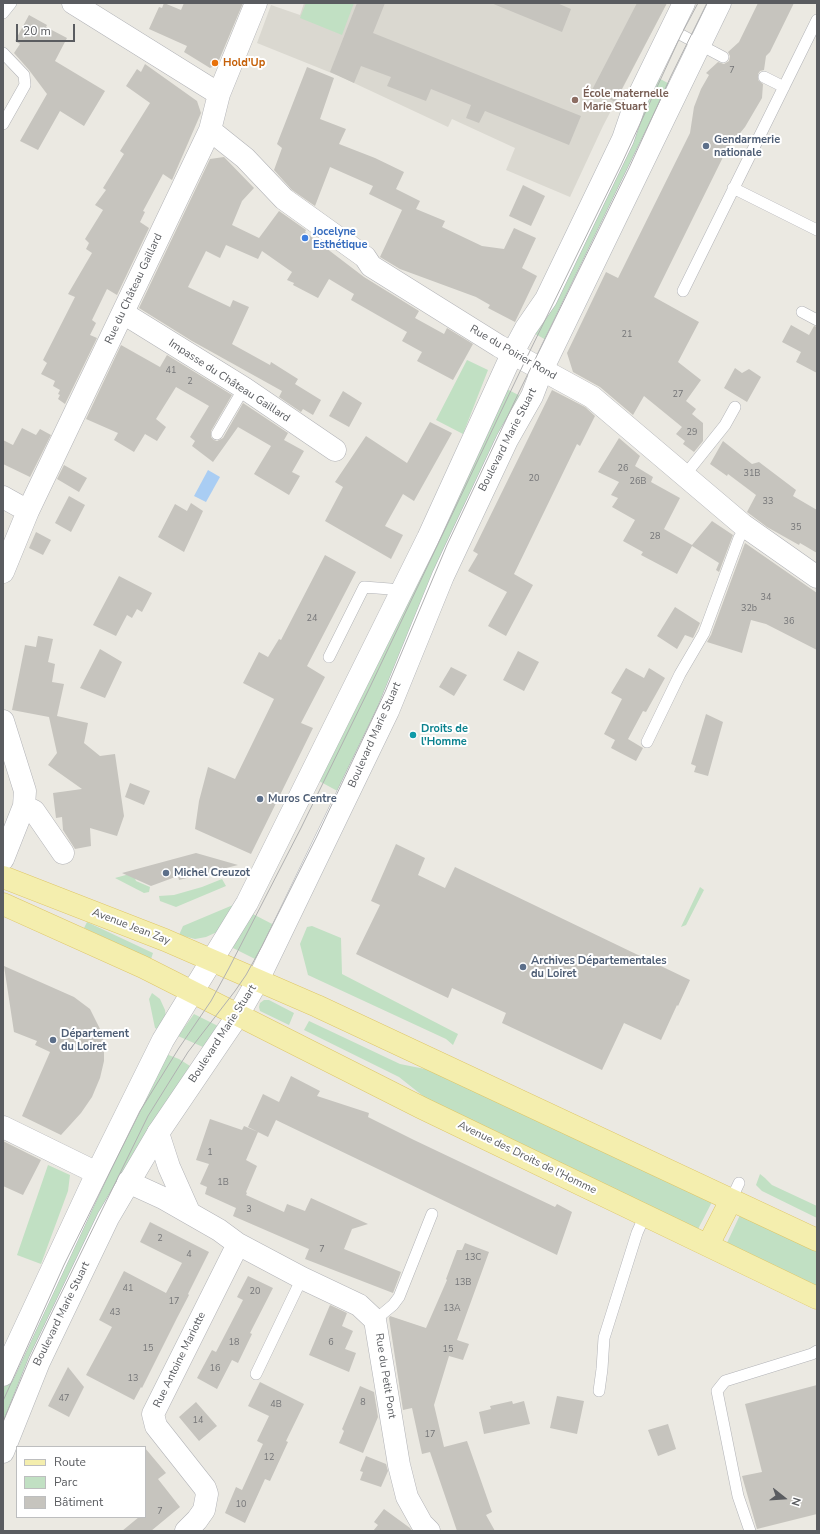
<!DOCTYPE html>
<html>
<head>
<meta charset="utf-8">
<style>
	body { margin:0 }
	#map { position:relative; width:820px; height:1534px; overflow:hidden; background:#ebe9e2; font-family:"Nunito Sans",sans-serif }
	canvas { display:block }
	.frame { position:absolute; inset:0; border:4px solid #5a5c60; pointer-events:none }
	.legend { position:absolute; left:16px; top:1446px; width:130px; height:72px; box-sizing:border-box; background:#fff; border:1px solid #bdbebf; margin:0; padding:5px 7px; list-style:none; font-size:12px; color:#5a5c60 }
	.legend li { display:flex; align-items:center; gap:8px; height:20px }
	.legend b { width:20px; border:1px solid #bdbebf }
	.north { position:absolute; left:764px; top:1478px; width:40px; height:40px; -webkit-text-stroke:3px #fff; paint-order:stroke; rotate:107deg; font-size:11px; font-weight:700; line-height:16px; text-align:center; color:#5a5c60 }
	.north::after { content:''; display:block; margin:auto; width:14px; height:18px; background:#5a5c60; clip-path:polygon(50% 0,100% 100%,50% 72%,0 100%) }
	.scale { position:absolute; left:16px; top:24px; width:59px; height:18px; box-sizing:border-box; border:2px solid #5a5c60; border-top:0; padding-left:5px; font-size:12px; line-height:14px; white-space:nowrap; color:#5a5c60; -webkit-text-stroke:3px #fff; paint-order:stroke }
</style>
</head>
<body>
<div id="map">
<canvas width="820" height="1534"></canvas>
<div class="frame"></div>
<ul class="legend">
<li><b style="height:5px;background:#f4eeae"></b>Route</li>
<li><b style="height:11px;background:#c1e0c3"></b>Parc</li>
<li><b style="height:11px;background:#c6c4be"></b>Bâtiment</li>
</ul>
<div class="north">N</div>
<div class="scale">20 m</div>
</div>
<script>
const ctx = document.querySelector('canvas').getContext('2d');
ctx.lineJoin = 'round';
function fillPath(path, color) {
  ctx.fillStyle = color;
  ctx.fill(path, 'evenodd');
}
function poly(rows) {
  const path = new Path2D();
  for (const r of rows) {
    path.moveTo(r[0], r[1]);
    for (let i = 2; i < r.length; i += 2) path.lineTo(r[i], r[i + 1]);
  }
  return path;
}
function stroke(path, color, width, dash) {
  ctx.strokeStyle = color;
  ctx.lineWidth = width;
  ctx.lineCap = dash ? 'butt' : 'round';
  ctx.setLineDash(dash || []);
  ctx.stroke(path);
}
function label(font, color, halo, rows, align = 'center') {
  ctx.font = font + ' "Nunito Sans",sans-serif';
  ctx.lineWidth = 4;
  ctx.setLineDash([]);
  ctx.textBaseline = 'middle';
  ctx.strokeStyle = halo;
  ctx.fillStyle = color;
  for (const [text, x, y, turn = 0] of rows) {
    ctx.save();
    ctx.translate(x, y);
    ctx.rotate((+turn || 0) * Math.PI / 180);
    ctx.textAlign = isNaN(turn) ? turn : align;
    if (halo) ctx.strokeText(text, 0, 0);
    ctx.fillText(text, 0, 0);
    ctx.restore();
  }
}
const education = poly([
	[304,3,667,3,603,126,570,197,506,170,515,148,452,119,448,127,339,76,257,43,271,5,300,15]
]);
const green = poly([
	[306,3,354,3,342,35,300,18],
	[653,75,675,87,548,341,530,331],
	[467,360,488,370,463,434,436,420],
	[503,387,526,399,343,794,319,781],
	[133,873,136,881,150,887,149,892,144,893,115,878],
	[222,879,226,886,176,907,160,901,159,896,174,895,202,887],
	[700,887,704,890,686,925,681,927],
	[233,905,240,908,217,932,206,937,195,939,179,935,183,926],
	[249,912,276,926,259,961,233,948,232,947],
	[87,922,153,953,151,959,84,928],
	[312,926,341,938,342,974,458,1034,453,1045,446,1039,308,975,300,944,307,927],
	[152,993,160,999,165,1010,166,1018,162,1031,155,1028,149,999],
	[264,1000,269,1000,294,1013,289,1025,260,1011,259,1007,260,1003],
	[194,1014,218,1026,219,1029,203,1047,178,1036],
	[309,1021,400,1064,440,1072,712,1202,697,1231,428,1100,399,1077,304,1030],
	[166,1054,179,1059,190,1066,154,1121,3,1440,3,1390,20,1351],
	[48,1165,70,1175,68,1191,41,1264,17,1255],
	[760,1174,765,1178,772,1185,817,1206,817,1218,762,1191,756,1185],
	[740,1215,817,1251,817,1288,726,1245]
]);
const water = poly([
	[208,470,220,477,206,502,194,496]
]);
const building = poly([
	[164,3,181,10,184,3,243,3,217,65,210,68,184,52,187,46,149,29,159,7,162,8],
	[357,3,385,3,373,33,581,116,569,145,485,111,479,123,466,118,471,105,431,89,426,101,387,86,391,77,361,66,354,83,330,72],
	[491,3,557,3,571,9,562,32],
	[637,3,667,3,615,102,592,90],
	[758,3,794,3,770,52,766,56,764,70,760,71,758,74,758,80,763,84,762,98,745,127,727,149,654,297,699,322,678,362,701,380,686,401,696,409,692,414,703,423,703,441,694,452,683,444,685,441,676,434,682,427,644,396,633,415,600,387,573,372,567,353,606,272,618,278,625,264,690,133,694,107,701,89,709,75,706,73,718,62,724,64,729,61,730,56,728,52,739,42],
	[29,15,47,25,46,27,67,38,55,61,105,91,84,126,60,111,38,150,20,141,47,94,29,70,14,53,20,44,15,41],
	[145,64,197,101,201,113,172,180,163,174,143,211,145,212,140,222,149,228,117,295,107,289,92,320,96,323,90,335,97,338,65,404,58,399,60,395,58,394,60,390,53,386,55,381,41,374,47,363,43,360,75,297,68,294,92,253,86,249,89,243,85,239,103,210,95,205,106,190,103,188,124,154,120,151,150,103,126,86,137,69,141,72],
	[307,67,334,78,320,119,346,129,339,144,375,158,404,172,396,189,420,201,416,209,445,221,442,227,482,246,504,249,514,228,536,238,522,268,537,276,515,322,488,308,490,305,476,297,400,269,380,257,402,210,369,194,373,186,330,167,315,206,292,190,274,170,282,148,277,144],
	[224,157,254,188,242,201,232,225,259,238,279,211,306,230,305,232,364,277,419,311,415,318,444,334,447,328,473,344,453,380,417,361,422,352,402,341,407,332,351,300,354,294,329,279,318,298,293,285,294,283,287,280,292,272,262,251,258,259,226,245,220,258,206,251,188,287,230,307,233,300,249,307,232,344,270,365,271,362,298,379,295,384,321,400,313,415,303,409,301,412,279,397,282,391,192,341,139,308,210,159],
	[523,185,545,196,531,226,509,216],
	[791,325,809,335,814,326,817,327,817,373,796,362,801,352,782,342],
	[121,345,160,367,167,355,232,395,211,431,211,437,214,440,217,441,223,438,243,403,288,433,284,440,304,451,292,472,300,476,289,495,254,474,271,446,238,427,213,462,192,446,195,441,190,437,209,406,176,387,156,419,166,427,157,441,145,434,134,452,114,440,118,433,86,419],
	[735,368,742,373,749,369,761,377,747,402,724,388],
	[552,390,585,407,595,416,580,446,577,444,514,574,533,585,506,636,488,626,507,592,468,571,478,554,473,551],
	[343,391,362,403,349,427,329,416],
	[430,422,452,433,414,501,403,494,385,526,403,535,391,559,325,521,343,487,335,482,366,436,407,463],
	[22,428,36,435,40,429,51,435,30,477,3,464,3,440,13,445],
	[619,438,640,456,635,466,653,477,651,482,680,498,664,529,692,545,712,521,733,535,719,572,716,570,719,563,692,546,677,574,641,555,643,552,623,541,635,520,612,507,618,498,611,495,619,482,598,472],
	[723,441,752,464,759,462,796,490,793,496,817,510,817,553,800,543,799,545,767,527,747,512,756,495,728,474,727,476,710,464],
	[64,465,87,478,79,492,57,479],
	[69,496,85,505,71,532,55,523],
	[191,503,203,511,184,552,158,537,175,504,187,511],
	[36,532,51,540,43,555,29,548],
	[745,543,817,593,817,650,766,624,751,620,742,653,707,642,711,635],
	[325,555,356,572,307,666,325,677,301,723,313,728,251,854,195,829,199,801,208,767,235,779,274,699,243,683,259,652,268,657,279,639,281,640],
	[119,576,152,593,142,612,137,609,132,618,127,615,116,636,93,625],
	[675,607,700,623,693,638,685,635,677,649,657,636],
	[38,636,53,639,48,662,55,664,52,682,64,684,57,716,88,723,84,743,100,756,115,754,124,816,117,836,90,828,91,846,75,849,63,830,62,817,56,818,53,793,82,789,48,765,57,753,49,717,12,710,25,645,36,647],
	[100,649,122,662,105,698,80,688],
	[518,651,539,662,524,691,503,680],
	[451,667,467,675,454,696,439,687],
	[626,668,644,678,649,668,665,678,646,712,643,711,628,739,643,748,636,761,611,748,615,740,604,734,622,699,611,693],
	[706,714,723,722,708,776,694,772,696,766,691,764],
	[130,783,150,791,144,805,125,797],
	[396,844,425,858,418,875,445,888,455,867,690,980,678,1006,677,1005,661,1040,624,1023,602,1070,502,1023,506,1013,452,988,448,998,356,954,380,905,371,901],
	[196,853,238,865,179,880,178,876,151,886,122,873],
	[4,966,74,997,90,1009,100,1029,104,1043,104,1061,100,1078,92,1097,81,1113,61,1135,22,1116,50,1052,35,1045,37,1041,14,1032],
	[291,1076,320,1091,317,1096,369,1113,368,1117,414,1140,555,1207,557,1204,572,1212,557,1255,276,1120,268,1137,248,1127,263,1094,279,1102],
	[210,1119,242,1130,244,1126,258,1132,246,1160,257,1166,246,1192,247,1193,246,1195,284,1212,287,1204,305,1211,311,1198,368,1224,352,1229,344,1249,401,1272,393,1293,305,1259,309,1249,233,1216,236,1208,205,1194,207,1187,200,1184,209,1164,196,1160],
	[3,1141,41,1160,23,1195,3,1186],
	[150,1222,209,1252,188,1294,189,1295,177,1318,142,1388,141,1387,134,1400,86,1375,112,1327,99,1320,124,1271,166,1293,182,1263,140,1242],
	[465,1243,489,1252,457,1340,469,1344,463,1360,449,1356,434,1405,444,1447,467,1441,492,1512,486,1515,495,1531,457,1531,430,1452,422,1454,412,1408,403,1410,389,1318,390,1316,426,1328,447,1280,446,1279,457,1250,462,1250],
	[248,1276,273,1288,250,1333,252,1334,238,1363,232,1360,217,1389,197,1378,212,1350,216,1352,243,1300,237,1297],
	[330,1305,347,1313,342,1326,353,1331,345,1349,356,1353,349,1372,309,1355],
	[68,1367,84,1387,69,1417,48,1406],
	[260,1382,304,1404,286,1441,288,1442,270,1481,265,1479,245,1523,225,1513,236,1487,242,1490,263,1444,257,1441,269,1416,248,1406],
	[817,1385,817,1514,757,1529,742,1476,762,1472,745,1404],
	[360,1386,374,1392,378,1417,363,1453,339,1443,344,1431,342,1429],
	[557,1396,584,1401,577,1434,550,1428],
	[512,1401,513,1404,524,1401,530,1424,484,1434,479,1412,491,1409,490,1406],
	[196,1402,217,1426,199,1441,179,1417],
	[668,1424,676,1449,658,1456,648,1430],
	[145,1448,166,1473,158,1479,180,1507,151,1531,122,1531,139,1517,145,1517],
	[366,1456,386,1464,388,1471,381,1487,360,1480,363,1472,360,1471],
	[384,1509,410,1528,412,1531,373,1531,378,1525,374,1522]
]);
const lane = poly([
	[3,13,11,3],
	[670,29,723,57],
	[3,53,24,75,25,85,3,124],
	[764,77,784,87],
	[733,188,817,230],
	[683,291,817,20],
	[802,312,817,320],
	[217,434,244,388],
	[685,475,725,425,735,407],
	[329,657,364,587,390,589,401,593],
	[647,742,680,674,704,633,739,538,746,527],
	[731,1200,739,1183],
	[375,1320,393,1305,399,1297,432,1214],
	[256,1374,302,1278],
	[599,1391,602,1369,604,1338,637,1233,645,1215],
	[750,1531,738,1496,717,1391,725,1381,812,1354,817,1351]
]);
const street = poly([
	[73,3,219,94],
	[210,130,245,158,284,199,365,257,371,266,499,346,592,397,743,525,817,577],
	[123,313,244,388,335,450],
	[3,497,28,511],
	[3,572,28,511,210,130,219,94,256,3],
	[3,721,25,791,24,806,3,859],
	[24,806,34,811,63,853],
	[3,1127,97,1173],
	[158,1133,169,1167,189,1212],
	[128,1182,163,1198,219,1230,238,1244,302,1278,359,1305,375,1320,399,1465,407,1497,422,1524,429,1531],
	[186,1531,197,1520,204,1510,207,1494,205,1488,156,1426,153,1414,238,1244]
]);
const secondary = poly([
	[3,1375,97,1173,163,1040,247,903,428,538,512,354,526,328,546,299,623,139,636,101,684,3],
	[3,1452,39,1362,108,1218,158,1133,238,1015,258,980,388,711,443,576,507,440,532,396,542,370,720,3]
]);
const primary = poly([
	[3,877,165,940,317,1006,817,1240],
	[3,904,143,967,422,1108,817,1298],
	[708,1245,731,1200]
]);
const tram = poly([
	[3,1401,64,1265,140,1111,179,1048,211,1001,229,968,301,828,370,687,525,361,621,165,681,35,698,3],
	[3,1422,30,1358,55,1306,148,1116,188,1052,235,991,246,975,262,946,317,836,385,692,447,545,520,390,629,168,671,76,707,3]
]);
const markers = [
	[215,63,4,"#e8710a"],
	[575,100,4,"#8d6e63"],
	[706,146,4,"#5c6f8a"],
	[305,238,4,"#3f7fe0"],
	[413,735,4,"#0f9aa8"],
	[260,799,4,"#5c6f8a"],
	[166,873,4,"#5c6f8a"],
	[523,967,4,"#5c6f8a"],
	[53,1040,4,"#5c6f8a"]
];
const numberNames = [
	["7",732,71],
	["21",627,335],
	["41",171,371],
	["2",190,382],
	["27",678,395],
	["29",692,433],
	["26",623,469],
	["31B",752,474],
	["20",534,479],
	["26B",638,482],
	["33",768,502],
	["35",796,528],
	["28",655,537],
	["34",766,598],
	["32b",749,609],
	["24",312,619],
	["36",789,622],
	["1",210,1153],
	["1B",223,1183],
	["3",249,1210],
	["2",160,1239],
	["7",322,1250],
	["4",189,1255],
	["13C",473,1258],
	["13B",463,1283],
	["41",128,1289],
	["20",255,1292],
	["17",174,1302],
	["13A",452,1309],
	["43",115,1313],
	["18",234,1343],
	["6",331,1343],
	["15",148,1349],
	["15",448,1350],
	["16",215,1369],
	["13",133,1379],
	["47",64,1399],
	["8",363,1403],
	["4B",276,1405],
	["14",198,1421],
	["17",430,1435],
	["12",269,1458],
	["10",241,1505],
	["7",160,1512]
];
const foodNames = [
	["Hold'Up",223,63]
];
const educationNames = [
	["École maternelle",583,94],
	["Marie Stuart",583,107]
];
const serviceNames = [
	["Gendarmerie",714,140],
	["nationale",714,153],
	["Muros Centre",268,799],
	["Michel Creuzot",174,873],
	["Archives Départementales",531,961],
	["du Loiret",531,974],
	["Département",61,1034],
	["du Loiret",61,1047]
];
const shopNames = [
	["Jocelyne",313,232],
	["Esthétique",313,245]
];
const streetNames = [
	["Rue du Château Gaillard",134,289,-65],
	["Rue du Poirier Rond",513,353,30],
	["Impasse du Château Gaillard",229,381,33],
	["Boulevard Marie Stuart",508,440,-63],
	["Boulevard Marie Stuart",375,735,-66],
	["Avenue Jean Zay",131,927,21],
	["Boulevard Marie Stuart",223,1034,-57],
	["Avenue des Droits de l'Homme",527,1158,26],
	["Boulevard Marie Stuart",62,1314,-64],
	["Rue Antoine Mariotte",180,1360,-64],
	["Rue du Petit Pont",385,1376,81]
];
const cultureNames = [
	["Droits de",421,729],
	["l'Homme",421,742]
];
fillPath(education, '#dad8d0');
fillPath(green, '#c1e0c3');
fillPath(water, '#a9cdf3');
fillPath(building, '#c6c4be');
stroke(lane, '#b2b3b7', 12);
stroke(street, '#b2b3b7', 23);
stroke(secondary, '#b1b3b7', 23);
stroke(primary, '#dec667', 23);
stroke(lane, '#fff', 11);
stroke(street, '#fff', 22);
stroke(secondary, '#fff', 22);
stroke(primary, '#f4eeae', 22);
stroke(tram, '#b0b0b1', 1);
for (const [x, y, r, color] of markers) {
  const dot = new Path2D();
  dot.arc(x, y, r, 0, 2 * Math.PI);
  ctx.fillStyle = color;
  ctx.fill(dot);
  stroke(dot, '#fff', 1.5);
}
label('9px', '#757678', null, numberNames);
label('bold 11px', '#c56008', '#fff', foodNames, 'left');
label('bold 11px', '#785e54', '#fff', educationNames, 'left');
label('bold 11px', '#4e5e75', '#fff', serviceNames, 'left');
label('bold 11px', '#366cbe', '#fff', shopNames, 'left');
label('11px', '#5a5c60', '#fff', streetNames);
label('bold 11px', '#0d838f', '#fff', cultureNames, 'left');
</script>
</body>
</html>
